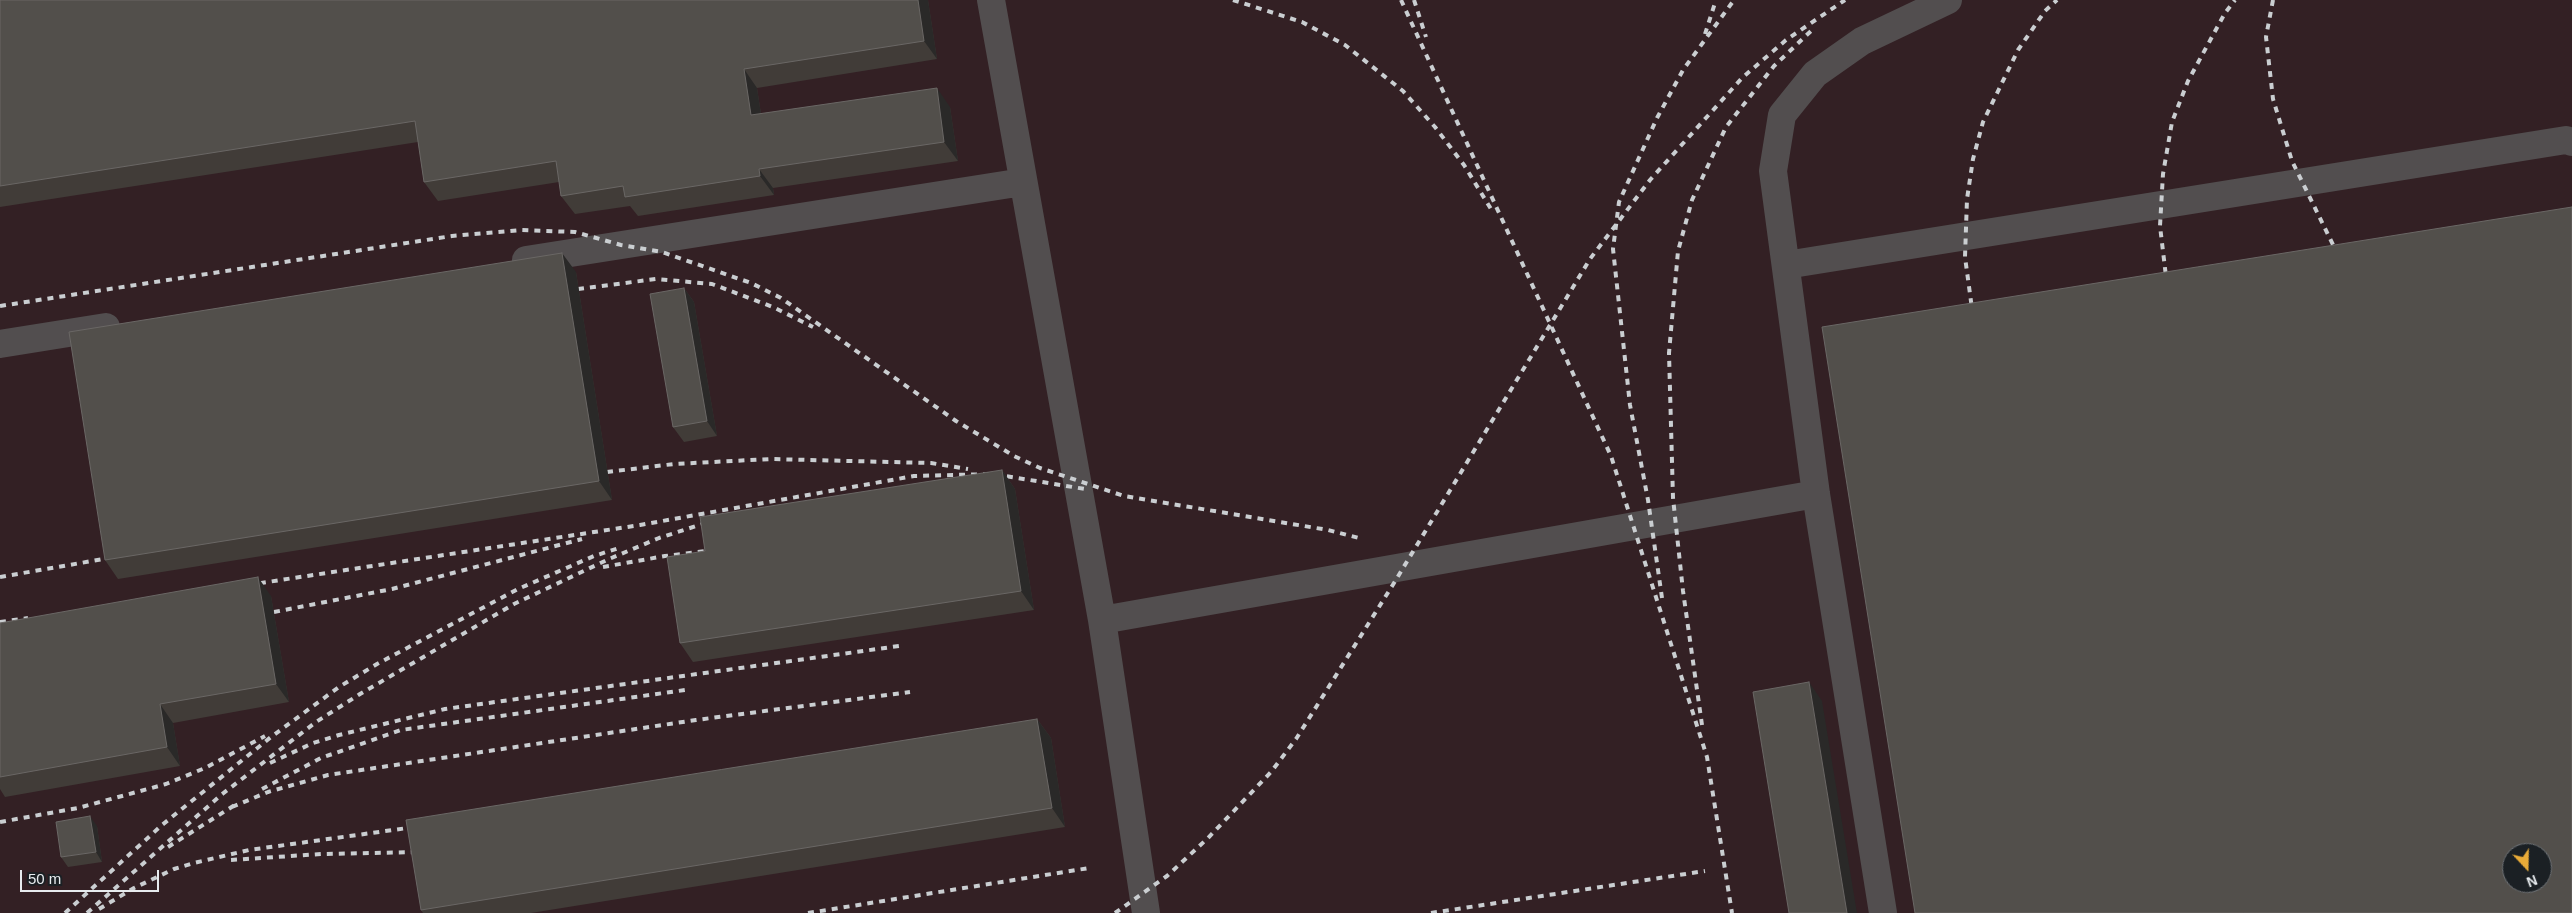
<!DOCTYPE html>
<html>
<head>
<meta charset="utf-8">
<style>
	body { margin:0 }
	#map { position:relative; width:2572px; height:913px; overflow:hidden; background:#1b2024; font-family:Arial,sans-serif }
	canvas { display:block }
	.north { position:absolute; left:2502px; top:843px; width:50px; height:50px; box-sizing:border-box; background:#1b2024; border:1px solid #6d7175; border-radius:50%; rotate:159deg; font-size:14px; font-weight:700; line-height:20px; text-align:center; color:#e7ebee }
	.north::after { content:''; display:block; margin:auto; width:18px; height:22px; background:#e9ab38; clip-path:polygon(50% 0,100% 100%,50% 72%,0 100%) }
	.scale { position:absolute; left:20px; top:870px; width:139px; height:22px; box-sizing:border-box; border:2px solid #e7ebee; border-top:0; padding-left:6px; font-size:15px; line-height:18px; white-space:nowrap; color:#e7ebee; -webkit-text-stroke:4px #1b2024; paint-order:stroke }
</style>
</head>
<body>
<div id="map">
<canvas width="2572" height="913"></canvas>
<div class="north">N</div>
<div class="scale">50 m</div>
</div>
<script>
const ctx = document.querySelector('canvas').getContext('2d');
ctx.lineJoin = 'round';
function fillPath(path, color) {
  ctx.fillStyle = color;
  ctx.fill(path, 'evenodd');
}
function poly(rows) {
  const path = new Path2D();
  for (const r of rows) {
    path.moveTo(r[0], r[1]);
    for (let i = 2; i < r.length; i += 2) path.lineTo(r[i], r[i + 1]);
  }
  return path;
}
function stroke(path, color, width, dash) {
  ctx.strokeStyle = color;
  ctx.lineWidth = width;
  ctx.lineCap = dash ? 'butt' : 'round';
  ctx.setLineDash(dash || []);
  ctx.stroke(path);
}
const industrial = poly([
	[0,0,2572,0,2572,913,0,913],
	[2512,853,2542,853,2542,883,2512,883]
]);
const minor = poly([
	[991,0,1102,620,1146,913],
	[526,260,1023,182],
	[1786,265,2566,140,2572,142],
	[0,344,106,327],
	[1102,620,1816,494],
	[1883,913,1816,494,1773,171,1782,115,1815,74,1862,41,1948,0]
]);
const rail = poly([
	[1233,0,1302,22,1345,45,1403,91,1435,127,1464,165,1491,209],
	[1401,0,1611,456,1707,757,1732,913],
	[1414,0,1426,37],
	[2273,0,2266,37,2273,99,2292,161,2339,257],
	[1705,34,1716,0],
	[2167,285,2160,226,2163,174,2172,122,2188,81,2225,13,2235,0],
	[578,289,656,279,712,284,773,307,813,327],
	[0,306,452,236,521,230,575,232,621,245,662,252,751,283,781,298,956,421,1014,456,1040,468,1124,496,1328,530,1359,538],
	[1973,316,1965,257,1967,199,1973,159,1983,122,2018,50,2045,11,2057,0],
	[607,472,674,464,771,459,931,463,968,469],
	[603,567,665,556,715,550],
	[0,577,115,557],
	[248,585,640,525,914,476,993,474,1085,489],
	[1662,598,1648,500,1630,405,1613,249,1619,202,1657,118,1683,70,1734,0],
	[274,612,392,589,582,539],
	[0,622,28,618],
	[1702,725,1683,591,1673,498,1669,353,1678,251,1692,200,1726,127,1774,66,1812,30],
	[270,763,313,743,339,735,445,709,899,646],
	[262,789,321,758,401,730,685,690],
	[232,807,268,792,328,775,696,720,910,692],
	[0,822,78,808,166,784,205,768,265,736],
	[168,847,238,803],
	[231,860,321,854,422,852],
	[99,909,134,888,174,869,194,863,249,850,422,826],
	[65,913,162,825,271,737,339,687,377,664,518,589,594,556,622,547],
	[87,913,221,795,316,722,360,694,514,604,609,559,659,538,715,520],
	[808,913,1089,868],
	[1115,913,1167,876,1208,838,1271,772,1296,739,1394,583,1590,259,1650,180,1742,78,1786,40,1845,0],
	[1431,913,1705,871]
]);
const wall = poly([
	[0,0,928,0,937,59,757,88,761,114,950,107,958,161,773,188,774,195,638,216,630,206,575,214,561,196,559,182,438,201,424,182,418,142,0,207],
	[576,272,612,500,118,579,105,560],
	[684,288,694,302,717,436,684,442,673,427],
	[1002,470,1015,489,1034,610,693,662,680,643,705,551],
	[271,596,289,702,173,723,180,766,5,797,0,789,0,623],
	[1037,719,1051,738,1065,827,531,913,423,913,421,910],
	[97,826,102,862,68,867,61,857]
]);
const shadedWall = poly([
	[918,0,928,0,937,59,924,41],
	[744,69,757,88,764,134,751,115],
	[937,88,950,107,958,161,944,142],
	[759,169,773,188,774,195,760,176],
	[562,253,576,272,612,500,599,481],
	[684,288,694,302,717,436,707,421],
	[1002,470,1015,489,1034,610,1021,591],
	[258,577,271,596,289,702,276,684],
	[1809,682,1822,701,1857,913,1847,913],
	[160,704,173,723,180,766,167,747],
	[1037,719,1051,738,1065,827,1052,808],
	[90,816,97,826,102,862,96,852]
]);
const building = poly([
	[0,0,918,0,924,41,744,69,751,115,937,88,944,142,759,169,760,176,625,197,623,186,561,196,556,161,424,182,415,121,0,186,0,0],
	[2572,207,2572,913,1915,913,1822,327,2572,207],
	[2512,853,2542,853,2542,883,2512,883,2512,853],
	[562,253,599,481,105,560,69,332,562,253],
	[684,288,707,421,673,427,650,294,684,288],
	[1002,470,1021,591,680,643,667,557,705,551,700,517,1002,470],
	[258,577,276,684,160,704,167,747,0,777,0,623,258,577],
	[1809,682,1847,913,1789,913,1753,692,1809,682],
	[1037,719,1052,808,421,910,406,820,1037,719],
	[90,816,96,852,61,857,56,822,90,816]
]);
fillPath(industrial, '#332024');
stroke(minor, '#524e4f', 28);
stroke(rail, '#caced1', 4, [6, 6]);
fillPath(wall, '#413c38');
fillPath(shadedWall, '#2a2928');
fillPath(building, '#524f4b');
stroke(building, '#6a6765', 1);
</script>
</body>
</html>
